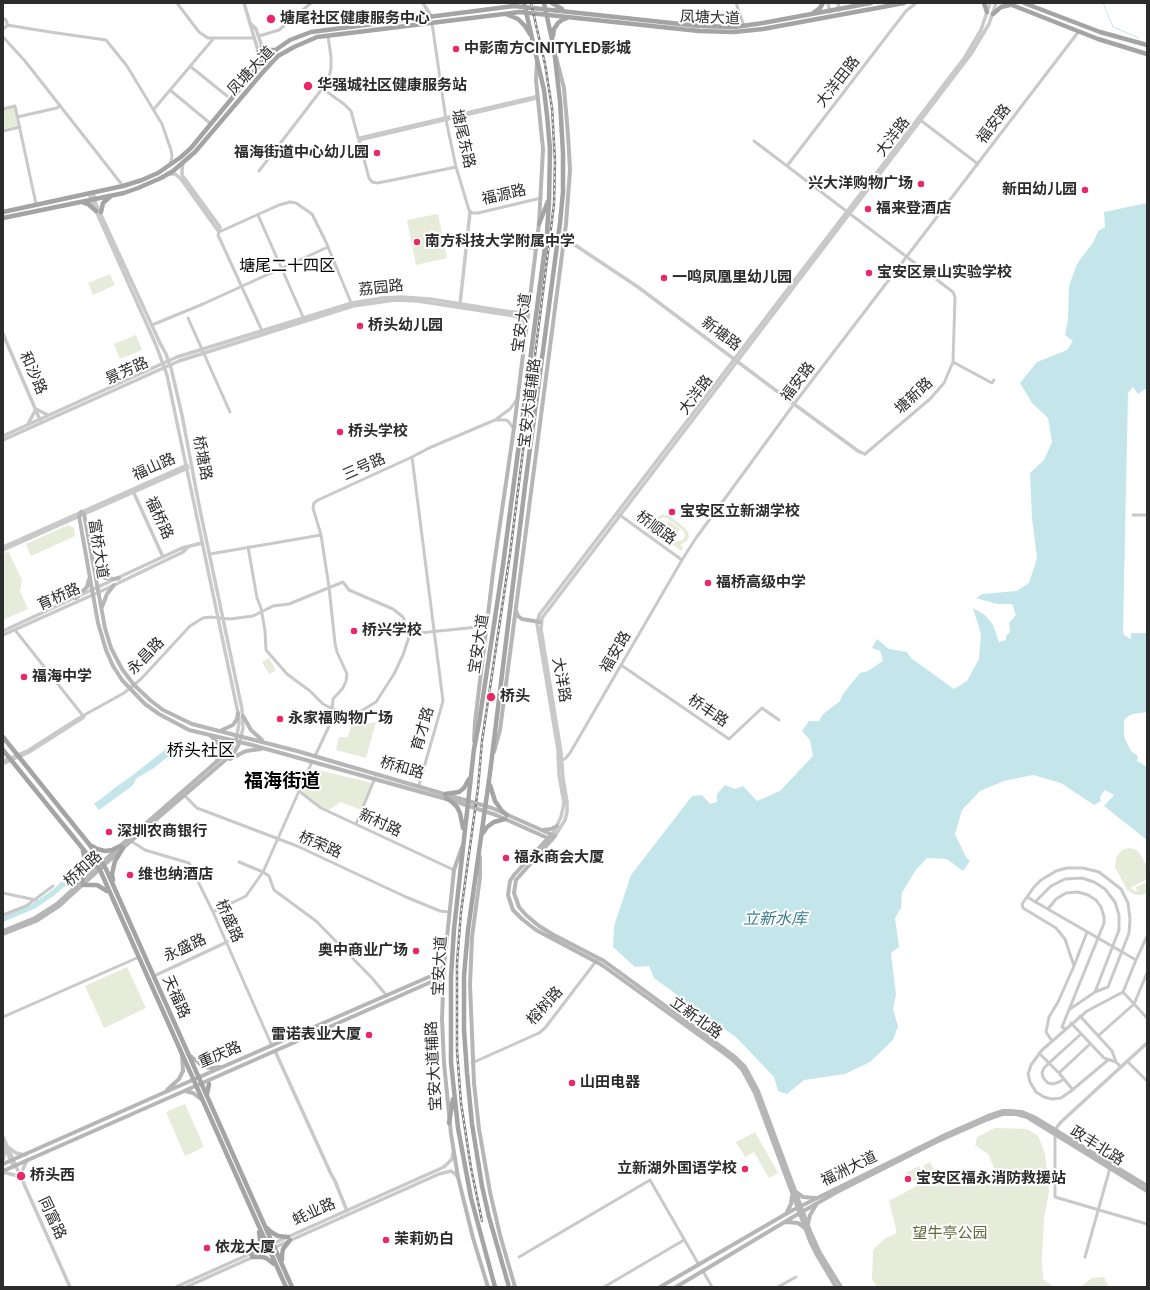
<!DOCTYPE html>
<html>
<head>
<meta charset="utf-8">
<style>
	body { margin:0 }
	#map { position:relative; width:1150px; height:1290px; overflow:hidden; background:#fff; font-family:Figtree,sans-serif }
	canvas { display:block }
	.frame { position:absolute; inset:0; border:4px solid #2c2c2c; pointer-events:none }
</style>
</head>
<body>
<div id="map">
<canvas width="1150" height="1290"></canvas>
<div class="frame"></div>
</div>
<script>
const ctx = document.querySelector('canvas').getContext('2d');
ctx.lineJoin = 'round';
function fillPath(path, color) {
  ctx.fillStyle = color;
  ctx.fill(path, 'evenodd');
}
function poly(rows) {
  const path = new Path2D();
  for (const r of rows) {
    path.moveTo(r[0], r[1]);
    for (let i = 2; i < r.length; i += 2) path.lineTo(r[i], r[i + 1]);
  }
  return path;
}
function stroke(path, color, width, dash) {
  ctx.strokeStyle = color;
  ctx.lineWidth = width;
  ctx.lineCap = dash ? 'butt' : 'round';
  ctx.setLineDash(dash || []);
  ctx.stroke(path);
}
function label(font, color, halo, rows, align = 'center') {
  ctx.font = font + ' Figtree,"Noto Sans SC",sans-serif';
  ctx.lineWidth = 4;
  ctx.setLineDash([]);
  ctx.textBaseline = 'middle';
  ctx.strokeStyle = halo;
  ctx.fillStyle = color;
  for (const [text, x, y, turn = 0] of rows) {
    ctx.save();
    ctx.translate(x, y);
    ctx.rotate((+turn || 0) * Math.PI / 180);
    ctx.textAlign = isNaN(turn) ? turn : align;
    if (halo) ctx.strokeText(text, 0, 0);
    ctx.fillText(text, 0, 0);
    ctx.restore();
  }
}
const green = poly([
	[14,108,18,126,3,129,3,110],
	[438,214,447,258,416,265,407,220],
	[110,274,115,285,93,295,88,283],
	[136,335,142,350,120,359,114,344],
	[663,514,670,516,685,528,688,532,689,537,687,541,680,545,683,548,681,551,637,517,640,515,654,526,656,518],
	[663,517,668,519,684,531,685,536,683,540,677,541,659,527,658,521],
	[669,521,680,529,674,538,663,529],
	[68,525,74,528,75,536,31,556,26,544],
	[8,551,22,580,20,591,28,609,3,620,3,554],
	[269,658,276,671,269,674,262,662],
	[376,722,366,758,336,750,339,737,348,737,351,727],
	[314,769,372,783,361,810,341,802,328,810,322,807,302,792],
	[1130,848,1136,850,1140,854,1147,866,1147,879,1130,888,1137,892,1136,887,1145,883,1147,886,1147,893,1141,895,1135,895,1127,890,1115,867,1116,858,1119,853,1124,849],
	[127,967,146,1008,104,1028,85,986],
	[185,1104,204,1147,185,1156,166,1112],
	[995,1128,1027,1129,1038,1136,1045,1153,1049,1191,1044,1219,1042,1259,1043,1279,1054,1287,877,1287,872,1279,873,1250,884,1239,897,1233,889,1201,926,1181,945,1174,954,1175,970,1185,979,1185,990,1178,994,1169,989,1155,975,1145,977,1137],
	[755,1132,778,1173,769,1178,754,1152,745,1157,736,1142],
	[930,1162,936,1174,929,1178,923,1166],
	[919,1166,925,1178,919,1181,918,1179,911,1182,906,1173],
	[1104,1277,1109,1287,1081,1287,1092,1278]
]);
const water = poly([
	[1147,203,1147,388,1138,394,1133,387,1128,393,1123,631,1124,635,1131,639,1131,633,1147,633,1147,712,1133,714,1128,716,1124,720,1124,736,1127,743,1131,751,1138,756,1137,761,1147,767,1147,840,1104,806,1114,795,1105,790,1100,797,1101,801,1094,805,1061,783,1033,775,1004,781,980,791,962,810,955,834,966,857,970,861,963,871,947,859,927,858,915,871,902,893,901,908,895,918,899,947,891,953,896,995,893,1009,898,1026,893,1040,870,1062,845,1074,804,1080,787,1094,778,1091,774,1077,737,1038,654,978,649,966,635,967,613,947,614,926,631,875,692,796,702,795,710,804,717,802,717,794,725,785,735,789,743,786,757,801,780,791,813,756,810,740,802,731,809,721,819,721,822,715,840,701,843,694,860,673,868,671,883,661,880,651,872,648,877,639,889,649,907,652,911,658,954,689,967,681,979,659,981,634,973,608,985,615,993,625,999,642,1006,640,1006,636,1010,632,1009,623,1016,615,1012,604,997,604,976,598,982,594,1017,591,1029,583,1037,558,1032,518,1030,473,1044,460,1052,442,1048,418,1032,403,1020,383,1037,362,1067,350,1073,341,1065,335,1068,320,1069,286,1077,264,1094,241,1098,231,1105,227,1104,212],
	[166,749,170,755,154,768,137,778,132,786,99,810,94,804,120,784,129,778]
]);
const stream = poly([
	[1103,3,1113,27,1139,38]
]);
const river = poly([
	[3,919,34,906,53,893,72,876]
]);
const minor = poly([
	[177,3,199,32,208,38,254,38],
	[736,3,744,26],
	[3,18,6,20,7,23,7,26,3,29],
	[432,23,446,120,456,167,469,210,472,213,478,213,541,198],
	[7,25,50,32,106,40,127,66,162,124,171,150,172,157,170,165],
	[259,36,279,30,311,3],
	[3,37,25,61,123,186],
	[190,66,227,96],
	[323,89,344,104,351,111,369,178,372,182,377,183,388,181,456,167],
	[170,90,211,124],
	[3,109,15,106,36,204],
	[154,109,214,38],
	[17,117,57,108,60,105],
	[919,119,978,164],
	[3,131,20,127],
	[359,138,538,96],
	[360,140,538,98],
	[754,141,953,292,955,297,953,362,944,383,930,399,865,454],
	[787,166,906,11,916,3],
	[259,171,325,85,329,78,331,68,331,57,328,36],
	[258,215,304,319],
	[219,232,279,205,290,202,296,203,312,214,326,242,352,305],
	[219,232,218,235,263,333],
	[524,247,536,249],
	[188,318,230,412],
	[152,325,203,304,328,247],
	[953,362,992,383,994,380],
	[513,428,509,422,506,420,495,420,510,409,517,399],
	[412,457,443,701,419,785],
	[617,513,682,560],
	[1133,515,1147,515],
	[248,547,257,598,261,608,265,631,266,650,287,674,310,691,323,704,335,710,344,718,361,711,376,702,394,674,403,655,410,634],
	[210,554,321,535],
	[15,630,84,717],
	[621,665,729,739,762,708,779,720],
	[315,756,331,722,333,699,343,688,346,681,347,674,337,652,335,643,329,587,321,535,313,508,314,503,318,500,412,457,429,448,495,420],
	[561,760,565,759,570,753,682,560,696,538,794,404,1079,31],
	[3,761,27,751,77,719,124,693,141,679,190,626,203,618,210,617,230,619,253,616,273,606,289,604,343,582,349,590,393,609,403,617,410,634,487,626],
	[3,764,28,753,83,718],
	[299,791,321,808,454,870],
	[184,795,197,808,297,846,406,897,440,911,449,912],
	[356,824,375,778],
	[131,841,145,850,189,863,213,912,272,1046],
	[239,862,263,872,269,876,274,890,316,921,372,978,387,996],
	[3,893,36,900],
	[1027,897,1136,960,1123,992,1147,1018],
	[1035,902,1051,886,1065,879,1082,878,1094,882,1105,889,1115,902,1119,915,1119,930,1095,992],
	[1048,909,1056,899,1066,893,1078,892,1088,895,1096,900,1101,907,1104,917,1104,923,1098,938,1062,1027,1065,1029],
	[213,912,246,896,263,872,312,762],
	[3,915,26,906,53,886],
	[1136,960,1147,936],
	[1070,1009,1095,992,1108,987,1129,933,1130,919,1128,903,1121,889,1099,872,1083,868,1067,868,1056,871,1041,880,1034,887,1022,904,1023,908,1056,928,1065,939,1074,966],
	[1080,1016,1112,1051,1116,1062],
	[3,1017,139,957],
	[1071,1023,1104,1058,1116,1062,1121,1067],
	[1098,1036,1134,1004,1147,973],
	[1052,1041,1046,1032,1049,1017,1058,1002,1074,966,1087,932],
	[1039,1053,1059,1073,1064,1079,1059,1082,1053,1084,1048,1083,1045,1080,1043,1077,1042,1073,1044,1068,1049,1063,1081,1034],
	[1108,1060,1071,1091,1061,1098,1052,1099,1044,1097,1036,1092,1030,1082,1028,1074,1031,1065,1042,1050,1087,1011,1123,992],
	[1127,1061,1147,1081],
	[472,1063,539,1033,545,1028,597,960],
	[1059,1073,1090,1044],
	[1064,1079,1073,1090],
	[1055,1134,1055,1197,1147,1224],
	[519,1257,650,1180,699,1265],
	[1085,1257,1110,1168],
	[703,1271,712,1287],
	[604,1287,684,1240],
	[778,1287,796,1277]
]);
const tertiary = poly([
	[244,3,259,54],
	[423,3,431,16],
	[828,3,830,12],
	[838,3,839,10],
	[251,24,256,29,264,53,272,62],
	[183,163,182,170,182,175,220,227,219,232],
	[170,174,175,174,181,179,219,232],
	[93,192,96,204,160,343,166,354,171,368,182,415,199,505,242,709,243,728,240,742],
	[89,193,92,202,156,345,167,375,238,713,239,723,237,735],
	[565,232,569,241,638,287,794,404,858,451,865,454],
	[460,304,470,212],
	[3,334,40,420],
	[28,424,36,409,48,415],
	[3,436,177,357,352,303,382,298,402,297,430,299,511,312,520,312,529,307],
	[3,440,179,361,353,306,395,300,418,301,515,316,522,321,526,326],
	[133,491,163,557],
	[3,547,187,465],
	[3,550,188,468],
	[3,631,182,548,202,543],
	[3,635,108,588,183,552,188,547],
	[552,835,561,817,564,803,559,775,558,750,537,624,539,615,965,57,981,30,990,3],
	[555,836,565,820,567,812,567,802,563,778,561,752,541,629,542,618,971,54,989,24,996,3],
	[154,976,227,942],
	[275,1051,331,1174,335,1181,347,1211],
	[1056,1132,1057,1127,1061,1122,1147,1043],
	[3,1137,70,1287],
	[3,1144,14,1167],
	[9,1148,16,1153,25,1155],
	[3,1160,5,1150],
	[3,1172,18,1176],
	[20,1176,27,1160],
	[176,1287,444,1167,452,1159,453,1153],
	[186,1287,439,1174,451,1171,454,1173,458,1177]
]);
const secondary = poly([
	[81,512,84,514,105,628,111,648,122,669,134,685,150,700,163,710,192,724,297,751,468,801,492,808,555,836,516,880,514,893,519,907,526,915,539,926,552,934,604,961,723,1048,735,1057,745,1067,758,1091,810,1231,820,1253,841,1287],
	[81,512,79,516,98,623,106,650,113,666,122,680,145,704,159,714,189,730,252,745,457,802,496,815,552,840],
	[95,570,98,573,105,578,114,579,119,578],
	[76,598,87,587,89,579],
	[102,607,107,594,114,585],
	[516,611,518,616,522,619,540,622],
	[243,716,251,730,262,740],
	[222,730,233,725,237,719,238,713],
	[210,735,218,743,220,748,220,754,217,760],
	[474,741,475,722,494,565,514,428,539,224,543,149,536,80,537,62],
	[494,752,500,730,566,224,570,170,568,135,564,88,556,57],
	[230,759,246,751,261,749],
	[543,830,551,829,557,826],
	[550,836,514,875,510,881,508,895,513,910,522,919,536,930,602,965,721,1051,733,1060,742,1069,755,1093,810,1241,817,1255,836,1287],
	[462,847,454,870,444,966,442,1019,444,1063,451,1134,458,1177,473,1238,488,1287],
	[480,857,480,877,472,937,470,985,474,1083,479,1129,490,1192,500,1235,515,1287],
	[3,931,35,918,57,904,120,846,222,757,230,749,236,739],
	[3,934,36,921,59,906,123,848,230,756,235,751,240,742],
	[188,1054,204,1067,212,1068,220,1067],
	[167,1090,179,1079,183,1071,182,1055],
	[185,1091,193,1093,201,1099],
	[3,1164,188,1082,431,976,437,973,444,966],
	[3,1171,431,982,439,982,443,988],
	[796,1192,803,1197,815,1198],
	[787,1212,791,1204,792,1196],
	[785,1222,798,1223,805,1228],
	[808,1224,810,1215,816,1205],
	[660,1287,791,1211,947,1134,988,1116,1003,1111,1010,1111,1022,1112,1034,1117,1147,1186],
	[676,1287,793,1217,837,1192,936,1142,988,1119,1002,1114,1016,1114,1027,1117,1147,1191]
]);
const primary = poly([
	[552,3,562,9],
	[984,3,987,12],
	[1007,3,1098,39,1147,54],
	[1024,3,1100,32,1147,45],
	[813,13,820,8,823,3],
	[506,14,518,19,525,26,530,34],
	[993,14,1001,7,1010,5],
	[553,36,554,29,558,23,562,20,567,18],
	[262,47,267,50,276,50],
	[256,68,259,59,258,52],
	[82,202,88,204,96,211],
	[3,212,123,186,142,180,158,173,181,157,191,148,256,69,274,51,290,40,311,32,514,6,699,26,735,27,763,23,871,3],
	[101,212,103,203,110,197],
	[3,218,124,193,138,188,161,178,173,171,195,152,263,72,278,56,294,47,317,37,520,12,699,31,734,32,763,29,904,3],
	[539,224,548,201],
	[3,737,89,844,106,869,292,1287],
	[3,750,100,870,286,1287],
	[490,785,495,801,502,811,507,815],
	[445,794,459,792,464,788,469,779],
	[446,798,452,802,457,807,460,813,463,828],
	[483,833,487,827,494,822,505,819],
	[92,846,97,849,105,851,112,850,120,846],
	[113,880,112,874,115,861,123,848],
	[82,881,86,866,83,851],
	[83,885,97,885,107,891],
	[207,1094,209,1084],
	[449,1123,453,1099],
	[267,1228,271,1232,278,1236,288,1237],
	[251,1254,259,1246,260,1239,259,1232],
	[252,1257,262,1257,266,1258,274,1264],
	[282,1260,282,1255,283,1249,290,1240],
	[495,1287,471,1198,458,1128,451,1062,451,977,454,929,474,749,479,723,503,565,547,232,549,203,550,149,547,115,544,90,524,3],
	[509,1287,489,1217,482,1186,472,1124,467,1073,464,1030,464,976,468,930,490,773,525,486,560,223,563,192,563,153,560,101,554,49,544,3]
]);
const rail = poly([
	[482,1221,471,1168,461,1103,457,1050,457,963,461,912,478,788,482,741,510,554,554,204,555,161,552,108,545,64,531,3]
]);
const markers = [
	[271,19,5,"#e92865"],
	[456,49,4,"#e92865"],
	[308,86,5,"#e92865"],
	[377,153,4,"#e92865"],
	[921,184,4,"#e92865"],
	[1085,190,4,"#e92865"],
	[868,209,4,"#e92865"],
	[417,242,4,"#e92865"],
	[869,273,4,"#e92865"],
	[664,278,4,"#e92865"],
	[360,326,4,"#e92865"],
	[340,432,4,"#e92865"],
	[672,512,4,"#e92865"],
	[708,583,4,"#e92865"],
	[354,631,4,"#e92865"],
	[24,677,4,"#e92865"],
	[491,697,5,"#e92865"],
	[280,719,4,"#e92865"],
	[109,832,4,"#e92865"],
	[506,858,4,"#e92865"],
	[130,875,4,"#e92865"],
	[416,951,4,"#e92865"],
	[369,1035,4,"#e92865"],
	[572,1083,4,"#e92865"],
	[745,1169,4,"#e92865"],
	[21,1176,5,"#e92865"],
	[908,1179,4,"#e92865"],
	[386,1240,4,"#e92865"],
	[207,1248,4,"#e92865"]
];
const streetNames = [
	["凤塘大道",710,18,2],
	["凤塘大道",251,71,-47],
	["大洋田路",838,82,-52],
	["福安路",994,124,-53],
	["大洋路",893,137,-53],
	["塘尾东路",463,139,77],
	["福源路",504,195,-13],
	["荔园路",381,288,-6],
	["宝安大道",522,323,-82],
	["新塘路",721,334,37],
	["景芳路",127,371,-24],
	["和沙路",33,373,66],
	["福安路",798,382,-53],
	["大洋路",696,395,-53],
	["塘新路",914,396,-43],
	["宝安大道辅路",530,403,-83],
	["桥塘路",202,458,79],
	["福山路",154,467,-24],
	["三号路",364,467,-24],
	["福桥路",159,518,65],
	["桥顺路",656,528,36],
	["富桥大道",98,549,81],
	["育桥路",59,597,-24],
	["宝安大道",479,644,-81],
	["福安路",616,652,-60],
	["永昌路",146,656,-46],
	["大洋路",561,680,80],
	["桥丰路",708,711,34],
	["育才路",423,729,-74],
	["桥和路",402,768,16],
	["新村路",380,823,25],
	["桥荣路",320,845,23],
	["桥和路",83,869,-42],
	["桥盛路",229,921,66],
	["永盛路",185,948,-25],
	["宝安大道",440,966,-87],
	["天福路",176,997,66],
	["榕树路",545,1006,-48],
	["立新北路",696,1018,36],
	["重庆路",220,1055,-23],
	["宝安大道辅路",434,1066,-93],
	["政丰北路",1097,1146,32],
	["福洲大道",849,1169,-26],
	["蚝业路",314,1212,-24],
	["同富路",52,1218,65]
];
const poiNames = [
	["塘尾社区健康服务中心",280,19],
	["中影南方CINITYLED影城",464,49],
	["华强城社区健康服务站",317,86],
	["福海街道中心幼儿园",369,153,"right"],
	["兴大洋购物广场",913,184,"right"],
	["新田幼儿园",1077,190,"right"],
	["福来登酒店",876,209],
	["南方科技大学附属中学",425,242],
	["宝安区景山实验学校",877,273],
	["一鸣凤凰里幼儿园",672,278],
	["桥头幼儿园",368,326],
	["桥头学校",348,432],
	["宝安区立新湖学校",680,512],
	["福桥高级中学",716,583],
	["桥兴学校",362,631],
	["福海中学",32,677],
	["桥头",500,697],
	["永家福购物广场",288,719],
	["深圳农商银行",117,832],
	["福永商会大厦",514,858],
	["维也纳酒店",138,875],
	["奥中商业广场",408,951,"right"],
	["雷诺表业大厦",361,1035,"right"],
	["山田电器",580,1083],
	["立新湖外国语学校",737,1169,"right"],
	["桥头西",30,1176],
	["宝安区福永消防救援站",916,1179],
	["茉莉奶白",394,1240],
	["依龙大厦",215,1248]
];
const parkNames = [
	["望牛亭公园",950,1234]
];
const neighbourhoodNames = [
	["塘尾二十四区",287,266]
];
const waterNames = [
	["立新水库",775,919]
];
const quarterNames = [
	["桥头社区",201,751]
];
const districtNames = [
	["福海街道",282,781]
];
fillPath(green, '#e7ebd9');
fillPath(water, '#c4e6eb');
stroke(stream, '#c4e6eb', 1);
stroke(river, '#c4e6eb', 5.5);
stroke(minor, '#c9c9c9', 3);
stroke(tertiary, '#c9c9c9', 3.5);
stroke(secondary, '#b6b6b6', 4);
stroke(primary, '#a4a4a4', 4.5);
stroke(rail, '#818181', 2.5);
stroke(rail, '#fff', 1, [3]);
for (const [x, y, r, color] of markers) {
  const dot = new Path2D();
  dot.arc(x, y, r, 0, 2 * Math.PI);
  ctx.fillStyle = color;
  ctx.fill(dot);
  stroke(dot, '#fff', 1.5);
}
label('15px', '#2c2c2c', '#fff', streetNames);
label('bold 15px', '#2c2c2c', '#fff', poiNames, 'left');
label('15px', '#5b6939', '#fff', parkNames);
label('16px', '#000', '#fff', neighbourhoodNames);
label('italic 16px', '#377d8a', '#fff', waterNames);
label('17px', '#000', '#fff', quarterNames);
label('bold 19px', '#000', '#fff', districtNames);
</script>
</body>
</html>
